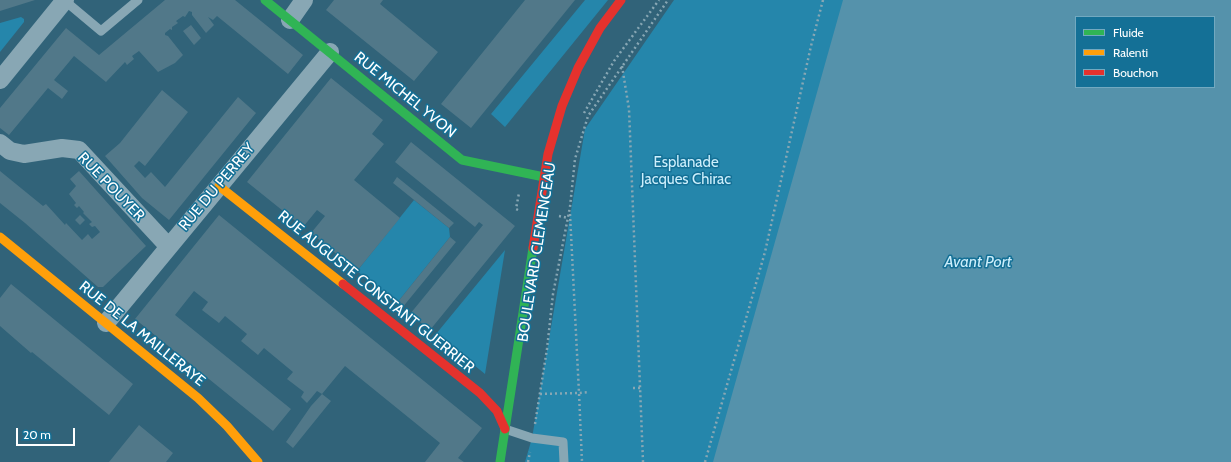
<!DOCTYPE html>
<html>
<head>
<meta charset="utf-8">
<style>
	body { margin:0 }
	#map { position:relative; width:1231px; height:462px; overflow:hidden; background:#316379; font-family:Cabin,sans-serif }
	canvas { display:block }
	.legend { position:absolute; left:1075px; top:16px; width:140px; height:72px; box-sizing:border-box; background:#147096; border:1px solid #72a9c0; margin:0; padding:5px 7px; list-style:none; font-size:12px; color:#fff }
	.legend li { display:flex; align-items:center; gap:8px; height:20px }
	.legend b { width:20px; border:1px solid #72a9c0 }
	.scale { position:absolute; left:16px; top:428px; width:59px; height:18px; box-sizing:border-box; border:2px solid #fff; border-top:0; padding-left:5px; font-size:12px; line-height:14px; white-space:nowrap; color:#fff; -webkit-text-stroke:3px #147096; paint-order:stroke }
</style>
</head>
<body>
<div id="map">
<canvas width="1231" height="462"></canvas>
<ul class="legend">
<li><b style="height:5px;background:#30b455"></b>Fluide</li>
<li><b style="height:5px;background:#ff9f0a"></b>Ralenti</li>
<li><b style="height:5px;background:#e5322d"></b>Bouchon</li>
</ul>
<div class="scale">20 m</div>
</div>
<script>
const ctx = document.querySelector('canvas').getContext('2d');
ctx.lineJoin = 'round';
function fillPath(path, color) {
  ctx.fillStyle = color;
  ctx.fill(path, 'evenodd');
}
function poly(rows) {
  const path = new Path2D();
  for (const r of rows) {
    path.moveTo(r[0], r[1]);
    for (let i = 2; i < r.length; i += 2) path.lineTo(r[i], r[i + 1]);
  }
  return path;
}
function stroke(path, color, width, dash) {
  ctx.strokeStyle = color;
  ctx.lineWidth = width;
  ctx.lineCap = dash ? 'butt' : 'round';
  ctx.setLineDash(dash || []);
  ctx.stroke(path);
}
function label(font, color, halo, rows, align = 'center') {
  ctx.font = font + ' Cabin,sans-serif';
  ctx.lineWidth = 3;
  ctx.setLineDash([]);
  ctx.textBaseline = 'middle';
  ctx.strokeStyle = halo;
  ctx.fillStyle = color;
  for (const [text, x, y, turn = 0] of rows) {
    ctx.save();
    ctx.translate(x, y);
    ctx.rotate((+turn || 0) * Math.PI / 180);
    ctx.textAlign = isNaN(turn) ? turn : align;
    if (halo) ctx.strokeText(text, 0, 0);
    ctx.fillText(text, 0, 0);
    ctx.restore();
  }
}
const green = poly([
	[585,0,608,0,505,127,491,114],
	[674,0,844,0,717,462,525,462,532,438,585,129],
	[21,17,24,19,24,22,0,52,0,23],
	[414,200,449,228,450,237,397,303,357,271],
	[505,250,485,374,436,334]
]);
const water = poly([
	[843,0,1231,0,1231,462,713,462],
	[1076,17,1214,17,1214,87,1076,87]
]);
const building = poly([
	[0,0,35,0,0,11],
	[165,0,235,0,303,55,288,74,217,16,213,20,208,17,214,25,206,33,192,15,192,12,189,11,185,17,183,16,176,21,178,23,172,27,172,30,170,29,165,33,165,35,168,36,183,55,175,63,158,72,139,51,132,56,134,59,127,65,125,62,106,82,74,56,54,80,68,91,62,99,48,88,9,135,0,128,0,108,66,28,99,55],
	[334,0,383,0,380,4,438,52,414,81,326,10],
	[525,0,575,0,471,128,441,104],
	[191,25,201,38,194,45,183,31],
	[331,78,383,120,372,134,384,144,354,180,400,218,357,271,311,233,325,216,317,210,303,227,247,182],
	[162,90,188,112,145,166,139,161,134,166,145,178,151,172,165,187,238,97,256,113,169,220,142,198,105,156,120,143],
	[411,142,515,226,430,330,410,314,483,225,479,222,475,227,395,162],
	[0,171,43,206,46,204,65,225,66,223,82,240,88,234,92,239,100,232,95,226,92,227,89,224,92,222,83,213,84,212,79,206,77,208,74,205,76,203,69,194,76,186,70,179,79,171,146,246,103,287,98,287,25,223,0,203],
	[397,177,454,223,449,228,393,183],
	[80,215,85,220,80,225,75,220],
	[219,215,482,428,458,458,464,462,425,462,440,443,345,366,322,394,317,391,307,403,301,397,304,392,287,379,293,372,264,348,258,355,241,341,247,334,225,316,219,323,202,310,208,302,194,291,175,315,291,409,273,431,135,319],
	[450,237,456,242,402,308,397,303],
	[11,284,133,384,109,415,32,352,31,353,0,326,0,298],
	[322,394,331,401,293,448,286,442,311,406],
	[139,425,173,453,166,462,109,462]
]);
const path = poly([
	[622,66,629,109,643,462],
	[584,113,614,61,659,0],
	[518,210,516,209,519,193],
	[570,214,579,393,589,392],
	[559,216,568,218],
	[633,388,640,388],
	[540,394,579,393,582,462],
	[535,424,547,349,553,294,570,207,575,159,588,116,668,0],
	[528,462,530,452],
	[705,462,765,252,811,46,823,0]
]);
const lane = poly([
	[64,0,101,31,138,0],
	[505,429,532,438,563,442,564,462]
]);
const street = poly([
	[290,20,304,0],
	[0,80,65,0],
	[0,143,10,151,24,154,62,148,79,150,168,246],
	[106,323,330,52]
]);
const fast = poly([
	[265,0,462,160,544,177],
	[500,462,533,248]
]);
const slow = poly([
	[219,186,343,284],
	[0,237,198,398,227,426,258,462]
]);
const jam = poly([
	[533,248,548,154,562,106,578,68,600,28,621,0],
	[343,284,480,393,497,411,505,429]
]);
const streetNames = [
	["RUE MICHEL YVON",405,95,39],
	["RUE POUYER",111,187,46],
	["RUE DU PERREY",217,187,-50],
	["BOULEVARD CLEMENCEAU",537,252,-81],
	["RUE AUGUSTE CONSTANT GUERRIER",376,292,39],
	["RUE DE LA MAILLERAYE",142,334,39]
];
const parkNames = [
	["Esplanade",686,163],
	["Jacques Chirac",686,180]
];
const waterNames = [
	["Avant Port",978,262]
];
fillPath(green, '#2586ab');
fillPath(water, '#5592ab');
fillPath(building, '#517889');
stroke(path, '#88a7b4', 2.5, [2, 3]);
stroke(lane, '#88a7b4', 9);
stroke(street, '#88a7b4', 18);
stroke(fast, '#30b455', 9);
stroke(slow, '#ff9f0a', 9);
stroke(jam, '#e5322d', 9);
label('15px', '#fff', '#147096', streetNames);
label('15px', '#cdeffc', '#147096', parkNames);
label('italic 16px', '#cceefb', '#147096', waterNames);
</script>
</body>
</html>
